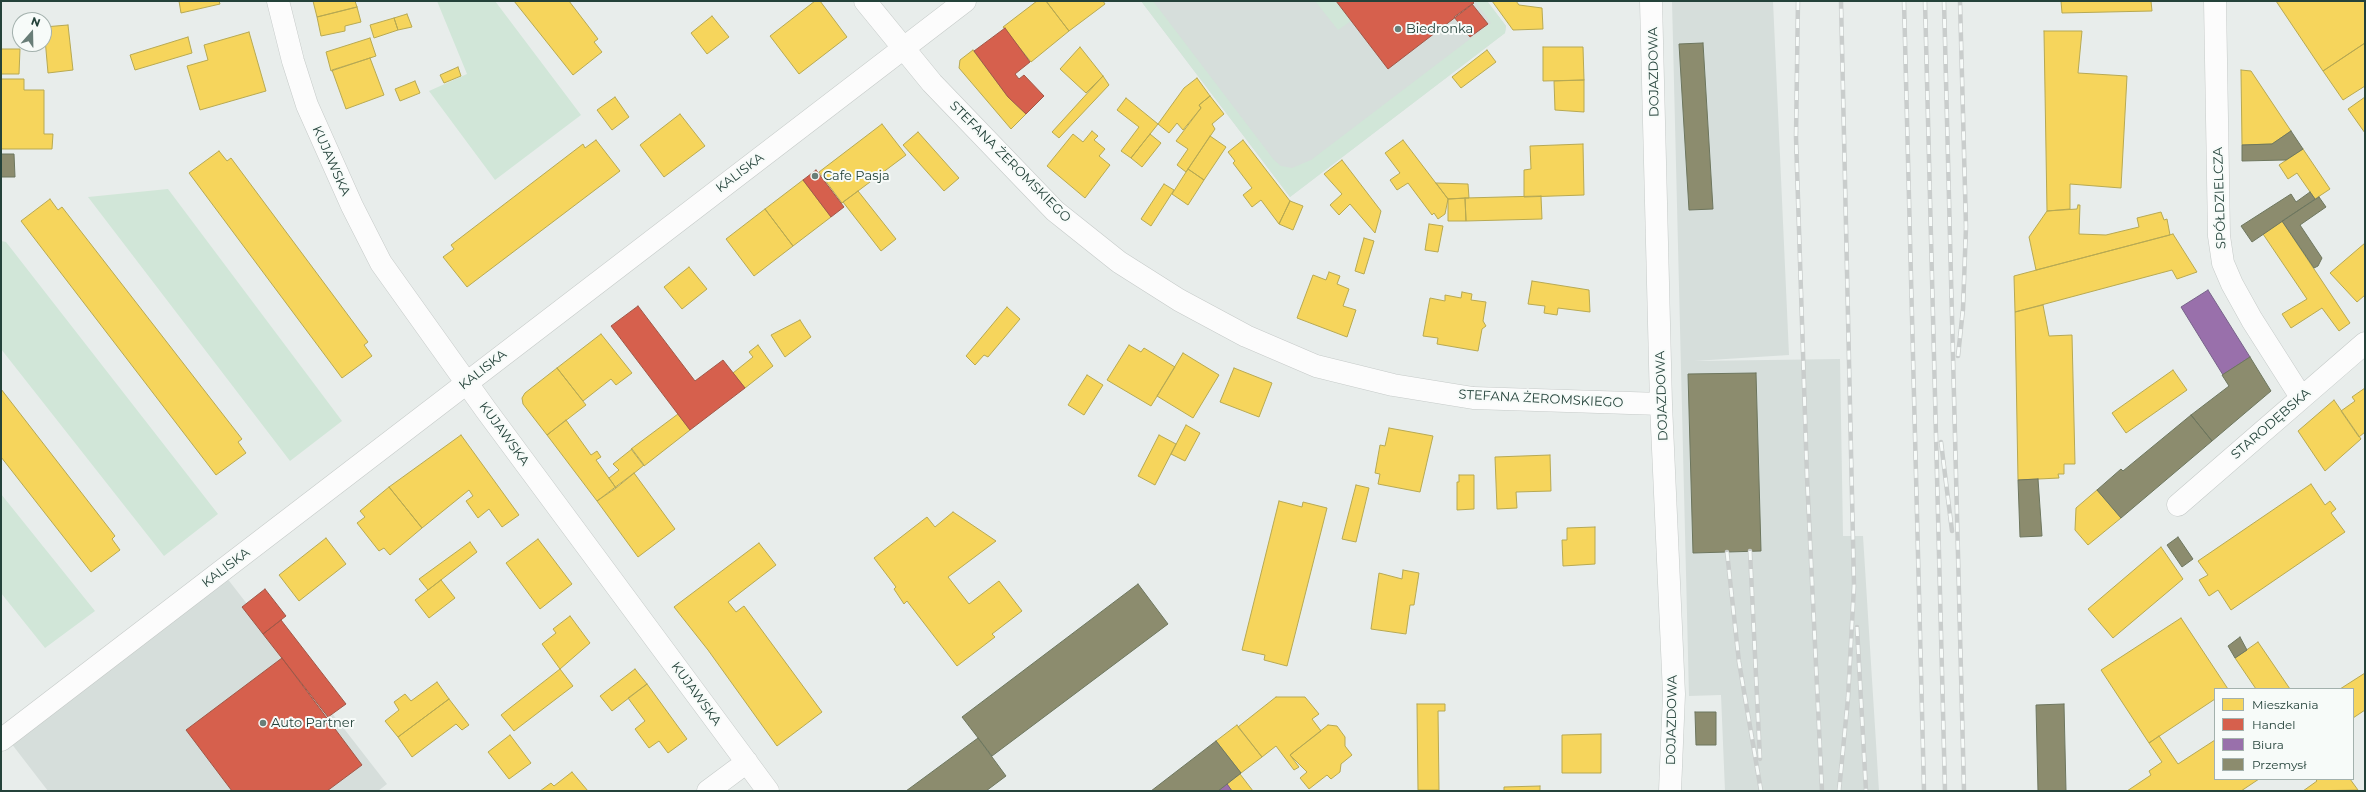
<!DOCTYPE html>
<html>
<head>
<meta charset="utf-8">
<style>
	body { margin:0 }
	#map { position:relative; width:2366px; height:792px; overflow:hidden; background:#e8edeb; font-family:Montserrat,sans-serif }
	canvas { display:block }
	.frame { position:absolute; inset:0; border:2px solid #24423a; pointer-events:none }
	.legend { position:absolute; left:2214px; top:688px; width:140px; height:92px; box-sizing:border-box; background:#f7fbf9; border:1px solid #a3b1ad; margin:0; padding:5px 7px; list-style:none; font-size:12px; color:#24423a }
	.legend li { display:flex; align-items:center; gap:8px; height:20px }
	.legend b { width:20px; border:1px solid #a3b1ad }
	.north { position:absolute; left:12px; top:12px; width:40px; height:40px; box-sizing:border-box; background:#f7fbf9; border:1px solid #a3b1ad; border-radius:50%; rotate:20deg; font-size:11px; font-weight:700; line-height:16px; text-align:center; color:#24423a }
	.north::after { content:''; display:block; margin:auto; width:14px; height:18px; background:#697e78; clip-path:polygon(50% 0,100% 100%,50% 72%,0 100%) }
</style>
</head>
<body>
<div id="map">
<canvas width="2366" height="792"></canvas>
<div class="frame"></div>
<ul class="legend">
<li><b style="height:11px;background:#f6d55c"></b>Mieszkania</li>
<li><b style="height:11px;background:#d6604d"></b>Handel</li>
<li><b style="height:11px;background:#9970ab"></b>Biura</li>
<li><b style="height:11px;background:#8c8c6e"></b>Przemysł</li>
</ul>
<div class="north">N</div>
</div>
<script>
const ctx = document.querySelector('canvas').getContext('2d');
ctx.lineJoin = 'round';
function fillPath(path, color) {
  ctx.fillStyle = color;
  ctx.fill(path, 'evenodd');
}
function poly(rows) {
  const path = new Path2D();
  for (const r of rows) {
    path.moveTo(r[0], r[1]);
    for (let i = 2; i < r.length; i += 2) path.lineTo(r[i], r[i + 1]);
  }
  return path;
}
function stroke(path, color, width, dash) {
  ctx.strokeStyle = color;
  ctx.lineWidth = width;
  ctx.lineCap = dash ? 'butt' : 'round';
  ctx.setLineDash(dash || []);
  ctx.stroke(path);
}
function label(font, color, halo, rows, align = 'center') {
  ctx.font = font + ' Montserrat,sans-serif';
  ctx.lineWidth = 4;
  ctx.setLineDash([]);
  ctx.textBaseline = 'middle';
  ctx.strokeStyle = halo;
  ctx.fillStyle = color;
  for (const [text, x, y, turn = 0] of rows) {
    ctx.save();
    ctx.translate(x, y);
    ctx.rotate((+turn || 0) * Math.PI / 180);
    ctx.textAlign = isNaN(turn) ? turn : align;
    if (halo) ctx.strokeText(text, 0, 0);
    ctx.fillText(text, 0, 0);
    ctx.restore();
  }
}
const built = poly([
	[1141,1,1487,1,1506,26,1505,33,1290,197],
	[1672,1,1773,1,1789,355,1694,361,1840,359,1843,536,1863,536,1879,791,1725,791,1721,695,1689,696],
	[223,573,387,784,378,791,48,791,11,743]
]);
const green = poly([
	[437,1,495,1,581,115,495,180,429,91,467,74],
	[1141,1,1153,1,1274,160,1281,166,1292,168,1311,160,1491,23,1475,1,1487,1,1506,26,1505,33,1290,197],
	[1315,1,1336,1,1351,21,1338,30],
	[168,189,342,421,290,461,88,197],
	[1,241,6,242,218,514,164,556,1,349],
	[1,494,95,611,45,648,1,593]
]);
const homes = poly([
	[179,1,219,1,220,4,181,13,179,1],
	[313,1,355,1,357,7,317,17,313,1],
	[514,1,569,1,598,39,594,42,602,52,573,75,514,1],
	[815,1,820,1,847,37,799,74,770,36,815,1],
	[1037,1,1046,1,1069,31,1031,62,1003,27,1037,1],
	[1046,1,1103,1,1105,4,1069,31,1046,1],
	[1492,1,1516,1,1519,5,1542,8,1543,29,1513,30,1492,1],
	[2061,1,2151,1,2152,11,2062,13,2061,1],
	[2276,1,2365,1,2365,43,2323,71,2276,1],
	[357,7,361,22,345,26,345,31,321,36,317,17,357,7],
	[407,14,412,27,398,30,394,18,407,14],
	[712,16,729,37,707,54,691,33,712,16],
	[394,18,398,30,374,38,370,25,394,18],
	[68,25,73,70,48,73,44,27,68,25],
	[2044,31,2082,31,2078,73,2127,76,2121,188,2070,184,2070,209,2047,211,2044,31],
	[249,32,266,91,200,110,187,66,208,60,204,45,249,32],
	[188,37,192,53,135,70,130,55,188,37],
	[370,38,376,56,331,71,326,52,370,38],
	[2365,43,2365,86,2343,100,2323,71,2365,43],
	[1080,47,1103,76,1086,93,1060,69,1080,47],
	[1543,47,1583,47,1584,80,1543,81,1543,47],
	[1,49,20,49,19,74,1,74,1,49],
	[973,50,1008,97,1026,114,1011,129,959,68,960,60,973,50],
	[1487,50,1496,62,1461,88,1452,77,1487,50],
	[370,58,384,95,346,109,332,70,370,58],
	[458,67,461,76,444,83,440,75,458,67],
	[2241,70,2251,71,2291,131,2272,144,2242,145,2241,70],
	[1103,76,1109,85,1059,138,1052,132,1103,76],
	[1197,78,1210,96,1199,105,1201,108,1183,130,1177,123,1169,133,1158,124,1184,88,1197,78],
	[1,79,24,79,24,90,44,90,44,134,53,134,52,149,1,149,1,79],
	[1584,80,1584,112,1555,110,1554,81,1584,80],
	[415,81,420,93,400,101,395,89,415,81],
	[1210,96,1224,114,1212,124,1215,129,1186,172,1177,165,1188,149,1176,141,1201,108,1199,105,1210,96],
	[615,97,629,117,612,130,597,110,615,97],
	[2365,97,2365,133,2348,109,2365,97],
	[1126,98,1158,124,1131,158,1121,151,1139,127,1117,110,1126,98],
	[680,114,705,146,664,177,640,145,680,114],
	[882,124,906,155,842,203,819,172,882,124],
	[1092,131,1098,136,1094,140,1105,149,1099,156,1110,165,1085,198,1047,166,1073,134,1083,142,1092,131],
	[918,132,959,178,944,191,903,145,918,132],
	[1150,134,1161,143,1142,167,1131,158,1150,134],
	[1210,136,1226,147,1204,180,1188,169,1210,136],
	[596,140,620,171,467,287,443,257,454,249,451,245,583,144,585,148,596,140],
	[1243,140,1290,201,1279,224,1261,200,1252,207,1243,195,1252,188,1233,163,1235,161,1228,152,1243,140],
	[1403,140,1448,199,1445,214,1438,219,1434,213,1432,215,1408,183,1397,190,1390,180,1400,173,1385,153,1403,140],
	[1583,144,1584,195,1524,197,1524,170,1531,169,1530,146,1583,144],
	[2303,149,2330,189,2315,199,2297,173,2288,179,2279,165,2303,149],
	[219,151,227,161,231,158,368,342,364,345,372,356,342,378,189,173,219,151],
	[1342,160,1381,211,1375,233,1350,204,1339,215,1330,205,1342,194,1324,174,1342,160],
	[1188,169,1204,180,1188,205,1172,194,1188,169],
	[803,180,831,217,793,246,765,209,803,180],
	[1436,183,1468,184,1469,198,1448,199,1436,183],
	[1164,184,1174,190,1151,226,1141,219,1164,184],
	[858,191,896,239,881,251,843,202,858,191],
	[1541,196,1542,219,1466,221,1465,198,1541,196],
	[1465,198,1466,221,1448,221,1448,199,1465,198],
	[50,199,58,210,62,207,242,439,238,442,246,453,216,475,21,221,50,199],
	[1290,201,1303,206,1293,230,1279,224,1290,201],
	[2078,205,2080,205,2079,234,2106,235,2139,227,2137,218,2161,212,2164,220,2167,219,2170,235,2036,270,2029,237,2047,211,2077,209,2078,205],
	[765,209,793,246,754,276,726,239,765,209],
	[2282,221,2350,323,2339,331,2322,308,2291,328,2282,314,2307,299,2263,234,2282,221],
	[1429,224,1443,226,1438,252,1425,250,1429,224],
	[2173,234,2197,272,2177,279,2172,270,2015,312,2014,276,2173,234],
	[1364,238,1374,241,1364,274,1355,271,1364,238],
	[2365,243,2365,295,2357,302,2330,273,2365,243],
	[689,267,707,289,682,309,664,287,689,267],
	[1329,272,1340,276,1337,284,1349,289,1343,306,1356,310,1347,337,1297,318,1313,275,1326,280,1329,272],
	[1532,281,1589,290,1590,312,1558,308,1557,315,1544,313,1545,306,1528,304,1532,281],
	[1462,292,1472,294,1471,300,1486,302,1483,321,1486,326,1482,329,1478,351,1437,344,1438,338,1423,336,1430,298,1445,301,1445,295,1461,298,1462,292],
	[2043,305,2049,336,2072,335,2075,464,2064,464,2064,474,2058,474,2059,478,2018,480,2015,312,2043,305],
	[1007,307,1020,319,988,357,984,355,975,365,966,356,1007,307],
	[800,320,811,337,785,357,771,335,800,320],
	[601,334,632,373,616,385,611,379,583,401,557,368,601,334],
	[758,345,773,366,745,388,733,373,753,357,749,352,758,345],
	[1129,345,1141,352,1144,348,1175,367,1151,406,1107,380,1129,345],
	[1183,353,1219,375,1193,418,1157,396,1183,353],
	[557,368,586,405,547,435,523,404,522,398,525,393,557,368],
	[1234,368,1272,383,1259,417,1220,402,1234,368],
	[2173,370,2187,390,2126,433,2112,413,2173,370],
	[1087,375,1103,385,1084,415,1068,405,1087,375],
	[2365,388,2365,432,2359,437,2341,411,2355,401,2352,397,2365,388],
	[1,389,115,536,112,539,120,550,91,572,1,457,1,389],
	[2334,400,2361,439,2325,471,2298,431,2334,400],
	[678,414,690,430,644,466,631,449,678,414],
	[566,420,591,455,597,451,601,457,596,460,616,488,597,501,547,435,566,420],
	[1186,425,1200,433,1185,461,1171,454,1186,425],
	[1389,428,1433,436,1420,492,1378,484,1380,474,1375,473,1380,445,1385,446,1389,428],
	[461,435,519,515,502,527,489,509,478,518,466,501,473,496,469,490,422,528,389,487,461,435],
	[1159,435,1176,444,1155,485,1138,476,1159,435],
	[632,449,644,465,616,488,609,478,619,470,613,464,632,449],
	[1550,455,1551,491,1516,492,1517,508,1497,509,1495,457,1550,455],
	[634,473,675,529,638,557,597,501,634,473],
	[1459,475,1474,475,1474,509,1457,510,1457,482,1459,482,1459,475],
	[2311,484,2325,505,2330,501,2336,509,2331,513,2345,532,2231,610,2218,590,2209,596,2199,580,2208,575,2198,561,2311,484],
	[1356,485,1369,488,1356,542,1342,539,1356,485],
	[389,487,422,528,390,555,384,548,379,551,357,523,365,517,360,511,389,487],
	[2097,490,2121,518,2088,545,2075,530,2076,508,2097,490],
	[1279,501,1302,507,1303,502,1327,508,1287,666,1264,660,1265,655,1242,650,1279,501],
	[953,512,996,541,948,577,969,604,999,581,1022,611,992,634,995,637,957,666,907,601,904,604,894,589,896,587,874,558,927,517,935,527,953,512],
	[1595,527,1595,564,1563,566,1562,540,1567,540,1567,528,1595,527],
	[326,538,346,564,299,601,279,575,326,538],
	[538,539,572,584,540,609,506,563,538,539],
	[470,542,477,552,428,590,419,579,470,542],
	[759,543,776,565,728,602,736,612,744,606,822,712,777,746,708,650,674,607,759,543],
	[2161,547,2183,579,2113,638,2088,609,2161,547],
	[1403,570,1419,573,1414,605,1410,605,1406,634,1371,629,1379,573,1402,579,1403,570],
	[441,580,455,598,429,618,415,600,441,580],
	[570,616,590,643,560,669,542,644,556,633,553,629,570,616],
	[2181,618,2228,689,2215,689,2215,699,2149,743,2101,670,2181,618],
	[2258,642,2290,689,2256,689,2235,658,2258,642],
	[560,669,573,686,514,731,501,715,560,669],
	[635,669,647,684,612,711,600,696,635,669],
	[2365,673,2365,710,2353,718,2353,689,2340,689,2365,673],
	[437,682,449,699,398,737,385,721,399,710,394,702,405,694,411,701,437,682],
	[647,684,687,739,668,753,659,741,649,748,635,729,645,721,628,698,647,684],
	[1276,697,1305,697,1319,714,1312,719,1321,731,1290,755,1299,767,1294,770,1276,746,1262,757,1238,727,1276,697],
	[449,699,469,725,462,730,456,724,412,757,398,737,449,699],
	[1417,704,1445,704,1445,711,1438,711,1439,790,1418,790,1417,704],
	[1237,725,1262,757,1241,773,1216,741,1237,725],
	[1328,725,1337,726,1345,737,1345,746,1352,755,1341,764,1340,772,1331,779,1327,775,1309,789,1300,778,1307,772,1290,755,1328,725],
	[1601,734,1601,773,1562,773,1562,735,1601,734],
	[510,735,531,763,509,779,488,752,510,735],
	[2159,736,2178,764,2215,740,2215,779,2259,779,2241,791,2127,791,2151,775,2149,771,2162,762,2149,743,2159,736],
	[572,772,588,791,540,791,551,783,554,786,572,772],
	[1240,774,1253,791,1232,791,1227,784,1240,774],
	[2315,779,2350,779,2358,790,2303,791,2317,781,2315,779],
	[1540,786,1540,791,1504,791,1504,787,1540,786]
]);
const shops = poly([
	[1336,1,1472,1,1474,3,1388,69,1336,1],
	[1472,4,1488,24,1470,37,1454,17,1472,4],
	[1005,28,1030,62,1015,74,1019,79,1024,75,1044,96,1026,114,1008,97,974,51,1005,28],
	[816,170,844,207,831,217,803,180,816,170],
	[638,306,695,381,723,360,745,388,690,430,611,326,638,306],
	[265,589,286,616,263,634,242,607,265,589],
	[281,620,346,704,328,717,263,634,281,620],
	[282,658,362,765,327,791,232,791,186,730,282,658]
]);
const offices = poly([
	[2208,290,2250,357,2223,375,2181,307,2208,290],
	[1227,784,1232,791,1218,791,1227,784]
]);
const industry = poly([
	[1703,43,1713,209,1689,210,1679,44,1703,43],
	[2291,131,2303,149,2286,160,2242,161,2242,145,2272,144,2291,131],
	[1,154,14,154,15,177,1,177,1,154],
	[2310,192,2315,199,2252,242,2241,226,2291,194,2296,202,2310,192],
	[2319,197,2326,207,2300,225,2322,258,2318,266,2314,268,2282,221,2319,197],
	[2250,357,2271,391,2212,441,2191,415,2229,386,2222,375,2250,357],
	[1756,373,1761,551,1693,553,1688,374,1756,373],
	[2191,415,2212,441,2121,518,2097,490,2121,469,2123,471,2191,415],
	[2038,479,2042,536,2020,537,2018,480,2038,479],
	[2178,537,2193,559,2182,567,2167,545,2178,537],
	[1138,584,1168,624,992,756,962,717,1138,584],
	[2240,637,2247,650,2235,658,2228,646,2240,637],
	[2064,704,2066,791,2038,791,2036,705,2064,704],
	[1695,712,1716,712,1716,745,1696,745,1695,712],
	[978,738,1006,776,986,791,906,791,978,738],
	[1216,741,1241,773,1218,791,1151,791,1216,741]
]);
const minor = poly([
	[278,1,293,61,307,105,352,206,381,263,486,410,768,791],
	[865,1,932,83,1055,211,1119,262,1179,300,1246,336,1316,366,1393,385,1473,398,1661,404],
	[1651,1,1661,404,1674,694,1670,791],
	[2215,1,2219,236,2223,263,2232,284,2252,320,2301,397],
	[2178,505,2365,343],
	[1,740,965,1],
	[708,791,747,762]
]);
const rail = poly([
	[1798,1,1796,137,1807,477,1822,791],
	[1904,1,1924,791],
	[1925,1,1945,791],
	[1944,1,1964,791],
	[1958,356,1963,309,1966,227,1960,1],
	[1941,442,1952,531],
	[1750,551,1760,759],
	[1727,552,1739,662,1761,791],
	[1857,627,1866,791],
	[1839,791,1848,698,1854,586,1841,1]
]);
const markers = [
	[1398,29,4,"#697e78"],
	[815,176,4,"#697e78"],
	[263,723,4,"#697e78"]
];
const poiNames = [
	["Biedronka",1406,29],
	["Cafe Pasja",823,176],
	["Auto Partner",271,723]
];
const streetNames = [
	["DOJAZDOWA",1654,72,-91],
	["KUJAWSKA",331,161,66],
	["STEFANA ŻEROMSKIEGO",1010,162,45],
	["KALISKA",740,173,-37],
	["SPÓŁDZIELCZA",2220,198,-92],
	["KALISKA",483,370,-38],
	["DOJAZDOWA",1662,396,-92],
	["STEFANA ŻEROMSKIEGO",1541,399,3],
	["STARODĘBSKA",2271,424,-41],
	["KUJAWSKA",504,434,54],
	["KALISKA",226,568,-37],
	["KUJAWSKA",696,694,54],
	["DOJAZDOWA",1672,720,-89]
];
fillPath(built, '#d6dedb');
fillPath(green, '#d1e6d8');
fillPath(homes, '#f6d55c');
stroke(homes, '#b7a952', 1);
fillPath(shops, '#d6604d');
stroke(shops, '#a15747', 1);
fillPath(offices, '#9970ab');
stroke(offices, '#766289', 1);
fillPath(industry, '#8c8c6e');
stroke(industry, '#6d765e', 1);
stroke(minor, '#c5cac8', 23);
stroke(minor, '#fcfcfc', 22);
stroke(rail, '#c9cdcc', 4.5);
stroke(rail, '#f7fbf9', 3, [9]);
for (const [x, y, r, color] of markers) {
  const dot = new Path2D();
  dot.arc(x, y, r, 0, 2 * Math.PI);
  ctx.fillStyle = color;
  ctx.fill(dot);
  stroke(dot, '#f7fbf9', 1.5);
}
label('13px', '#24423a', '#f7fbf9', poiNames, 'left');
label('13px', '#24423a', '#f7fbf9', streetNames);
</script>
</body>
</html>
